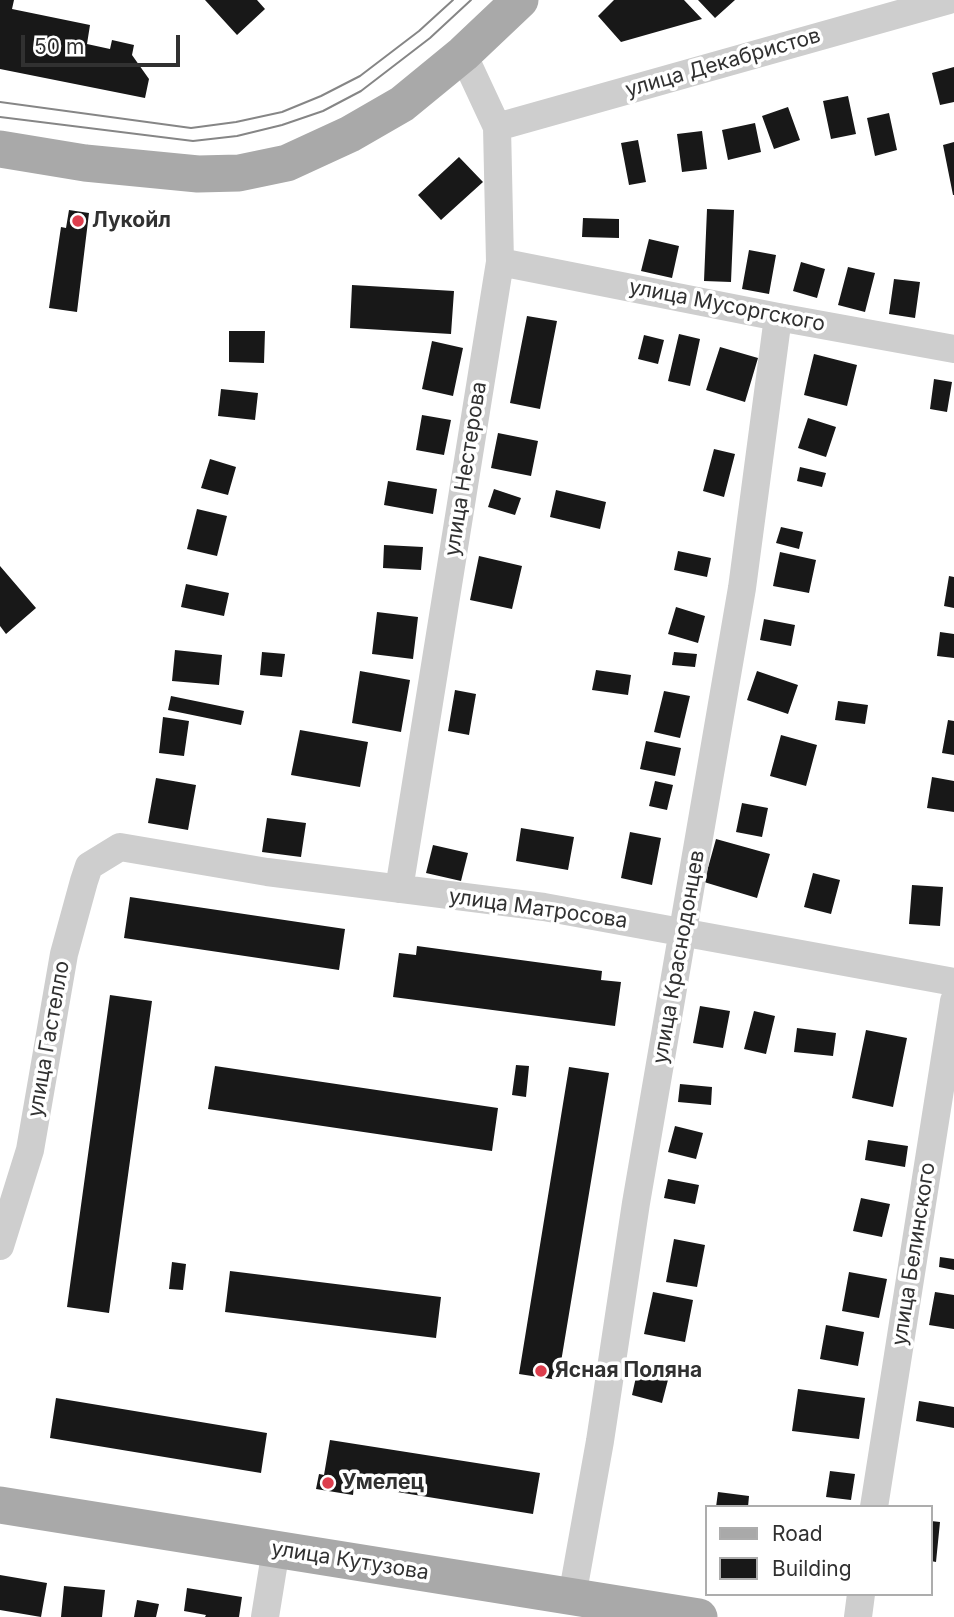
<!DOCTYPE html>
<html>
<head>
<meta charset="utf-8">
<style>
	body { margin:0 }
	#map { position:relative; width:954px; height:1617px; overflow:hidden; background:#fff; font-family:Inter,sans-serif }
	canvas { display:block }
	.legend { position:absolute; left:705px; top:1505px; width:228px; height:91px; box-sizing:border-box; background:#fff; border:2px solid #adadad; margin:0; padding:9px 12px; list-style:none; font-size:21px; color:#313131 }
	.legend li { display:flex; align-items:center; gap:14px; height:35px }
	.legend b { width:35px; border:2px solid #adadad }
	.scale { position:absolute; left:21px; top:35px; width:159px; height:32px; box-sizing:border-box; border:4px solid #313131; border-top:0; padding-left:9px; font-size:21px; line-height:24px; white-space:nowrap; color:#313131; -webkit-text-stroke:5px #fff; paint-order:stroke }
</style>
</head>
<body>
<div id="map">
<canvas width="954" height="1617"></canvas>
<ul class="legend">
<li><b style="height:9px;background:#a9a9a9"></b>Road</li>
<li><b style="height:19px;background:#181818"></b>Building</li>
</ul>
<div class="scale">50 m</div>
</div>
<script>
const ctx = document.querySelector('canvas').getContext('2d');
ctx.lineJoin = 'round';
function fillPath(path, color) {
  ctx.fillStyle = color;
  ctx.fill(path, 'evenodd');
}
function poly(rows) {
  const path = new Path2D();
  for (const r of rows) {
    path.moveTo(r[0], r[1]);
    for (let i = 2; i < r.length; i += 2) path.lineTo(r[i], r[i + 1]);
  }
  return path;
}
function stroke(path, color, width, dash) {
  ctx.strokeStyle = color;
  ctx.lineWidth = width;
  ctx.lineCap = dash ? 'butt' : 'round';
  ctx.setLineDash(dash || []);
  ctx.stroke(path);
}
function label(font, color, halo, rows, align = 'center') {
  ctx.font = font + ' Inter,sans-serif';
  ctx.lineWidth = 7;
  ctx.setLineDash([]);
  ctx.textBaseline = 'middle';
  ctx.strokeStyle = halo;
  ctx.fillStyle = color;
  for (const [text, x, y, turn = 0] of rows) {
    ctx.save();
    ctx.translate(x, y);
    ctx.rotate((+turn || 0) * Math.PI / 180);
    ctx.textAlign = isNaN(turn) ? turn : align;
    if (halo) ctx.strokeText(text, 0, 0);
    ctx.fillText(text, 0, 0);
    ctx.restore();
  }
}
const building = poly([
	[0,0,14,0,12,9,90,25,87,44,110,49,112,40,134,45,132,55,149,79,145,98,0,69],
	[205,0,257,0,265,9,237,35],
	[614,0,684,0,702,19,621,42,598,16],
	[698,0,735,0,715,18],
	[954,67,954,102,940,105,932,73],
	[848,96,856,134,831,139,823,101],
	[788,107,800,140,774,149,762,116],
	[889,113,897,150,875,156,867,118],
	[755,123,761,152,728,160,722,130],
	[702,131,707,169,682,172,677,134],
	[638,140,646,182,629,185,621,143],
	[954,142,954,195,953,195,943,145],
	[459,157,483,182,441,220,418,195],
	[707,209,734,210,731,282,704,281],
	[69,210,89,213,77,312,49,308,61,227,66,228],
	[583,218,619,219,619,238,582,237],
	[649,239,679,246,672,278,641,271],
	[749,250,776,255,769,294,742,289],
	[801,262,825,269,817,298,793,291],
	[848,267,875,273,865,312,838,305],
	[894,279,920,282,915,318,889,314],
	[352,285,454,291,451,334,350,328],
	[527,316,557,321,540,409,510,403],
	[229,331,265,331,264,363,229,362],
	[679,334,700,339,690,386,668,381],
	[644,335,664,340,658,364,638,359],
	[432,341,463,348,453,396,422,389],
	[720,347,758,358,745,402,706,390],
	[814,354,857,365,847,406,804,395],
	[934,379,952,382,947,412,930,409],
	[221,389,258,393,255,420,218,416],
	[422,415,451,420,444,455,416,450],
	[808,418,836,427,826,457,798,448],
	[498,433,538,441,531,476,491,468],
	[714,449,735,454,724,497,703,491],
	[210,459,236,467,228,495,201,488],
	[800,467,826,473,822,487,797,481],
	[388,481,437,489,433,514,384,505],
	[494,489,521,498,515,515,488,507],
	[556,490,606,502,600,529,550,517],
	[197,509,227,516,217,556,187,549],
	[781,527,803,532,799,549,776,543],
	[384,545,423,547,421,570,383,568],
	[678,551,711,558,707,577,674,570],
	[780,552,816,560,809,593,773,586],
	[479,556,522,566,512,609,470,600],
	[0,566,36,608,6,634,0,626],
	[949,576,954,577,954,608,944,606],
	[186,584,229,593,224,616,181,607],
	[676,607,705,616,698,643,668,634],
	[377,612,418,617,413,659,372,654],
	[764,619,795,625,791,646,760,640],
	[940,632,954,634,954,658,937,656],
	[175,650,222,655,219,685,172,681],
	[262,652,285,654,282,677,260,675],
	[674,652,697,654,695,667,672,665],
	[596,670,631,675,628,695,592,690],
	[360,671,410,680,401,732,352,723],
	[757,671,798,685,788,714,747,700],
	[455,690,476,694,469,735,448,731],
	[664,691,690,696,680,738,654,732],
	[171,696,244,711,241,725,168,710],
	[838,701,868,705,865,724,835,720],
	[163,717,189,721,184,756,159,753],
	[948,720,954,721,954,755,942,753],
	[300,730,368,742,360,787,291,775],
	[781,735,817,745,806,786,770,776],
	[646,741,681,748,675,776,640,769],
	[932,777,954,781,954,812,927,808],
	[156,778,196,785,188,830,148,823],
	[655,781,673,785,667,810,649,806],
	[742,803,768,808,762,837,736,832],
	[267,818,306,823,301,857,262,852],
	[521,828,574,837,568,870,516,861],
	[630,832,661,838,652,885,621,878],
	[716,839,770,854,757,898,704,882],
	[433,845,468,853,461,881,426,873],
	[813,873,840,880,831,914,804,907],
	[912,885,943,887,940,926,909,924],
	[130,897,345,929,339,970,124,938],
	[417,946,602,971,601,980,621,982,615,1026,393,997,399,953,416,955],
	[110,995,152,1001,109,1313,67,1307],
	[700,1006,730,1011,723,1048,693,1043],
	[754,1011,775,1016,766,1054,744,1049],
	[797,1028,836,1033,833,1056,794,1052],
	[866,1030,907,1038,893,1107,852,1098],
	[516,1065,529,1066,526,1097,512,1095],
	[215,1066,498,1108,492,1151,208,1109],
	[569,1067,609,1073,558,1380,519,1374],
	[680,1084,712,1087,711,1105,678,1102],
	[675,1126,703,1133,696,1159,668,1152],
	[868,1140,908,1146,905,1167,865,1160],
	[668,1179,699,1185,695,1204,664,1198],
	[861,1198,890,1204,882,1237,853,1231],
	[674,1239,705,1245,697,1287,666,1282],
	[940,1257,954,1259,954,1270,939,1267],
	[172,1262,186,1264,183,1290,169,1289],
	[230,1271,441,1297,436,1338,225,1312],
	[849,1272,887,1279,879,1318,842,1311],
	[653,1292,693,1300,685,1342,644,1334],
	[935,1292,954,1295,954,1329,929,1325],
	[826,1325,864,1332,858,1366,820,1359],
	[638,1368,669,1376,662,1403,632,1395],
	[798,1389,865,1398,859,1439,792,1431],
	[56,1398,267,1433,261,1473,50,1438],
	[919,1401,954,1407,954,1428,916,1421],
	[330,1440,540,1473,533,1514,354,1485,353,1495,316,1489,319,1474,324,1475],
	[830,1471,855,1474,851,1500,826,1497],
	[718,1492,749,1496,748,1507,716,1507],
	[931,1521,940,1522,936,1562,931,1561],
	[0,1575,47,1583,41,1617,0,1610],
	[64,1586,105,1590,102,1617,61,1617],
	[187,1588,242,1597,239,1617,205,1617,206,1615,184,1611],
	[137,1600,159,1604,156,1617,134,1617]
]);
const minor = poly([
	[497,127,949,0],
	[500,262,778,317,954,349],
	[399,889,500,262,497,127,463,54],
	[0,1246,30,1150,64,954,84,881,89,866,120,847,267,872,544,907,954,982],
	[874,1507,954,1001],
	[572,1597,600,1441,636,1203,742,588,778,317],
	[265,1617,276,1549],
	[858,1617,861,1594]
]);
const major = poly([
	[0,149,85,163,198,174,239,173,287,163,350,134,402,104,463,54,520,0],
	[0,1505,699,1617]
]);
const tram = poly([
	[0,102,191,128,236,122,282,112,321,96,360,76,419,31,453,0],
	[0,117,193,141,237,136,282,125,323,111,361,91,430,38,471,0]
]);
const markers = [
	[78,221,7,"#dd3e4d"],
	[541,1371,7,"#dd3e4d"],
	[328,1483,7,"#dd3e4d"]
];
const streetNames = [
	["улица Декабристов",723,63,-16],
	["улица Мусоргского",727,306,11],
	["улица Нестерова",466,469,-81],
	["улица Матросова",538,909,8],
	["улица Краснодонцев",679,957,-80],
	["улица Гастелло",49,1039,-80],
	["улица Белинского",914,1254,-81],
	["улица Кутузова",350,1561,9]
];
const poiNames = [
	["Лукойл",92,221],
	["Ясная Поляна",555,1371],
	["Умелец",342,1483]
];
fillPath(building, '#181818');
stroke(minor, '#cecece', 28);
stroke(major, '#a9a9a9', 37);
stroke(tram, '#868686', 2);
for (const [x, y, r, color] of markers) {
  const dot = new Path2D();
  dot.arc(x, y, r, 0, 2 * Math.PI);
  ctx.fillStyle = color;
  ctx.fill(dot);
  stroke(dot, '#fff', 2.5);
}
label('21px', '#313131', '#fff', streetNames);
label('bold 21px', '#313131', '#fff', poiNames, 'left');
</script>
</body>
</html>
